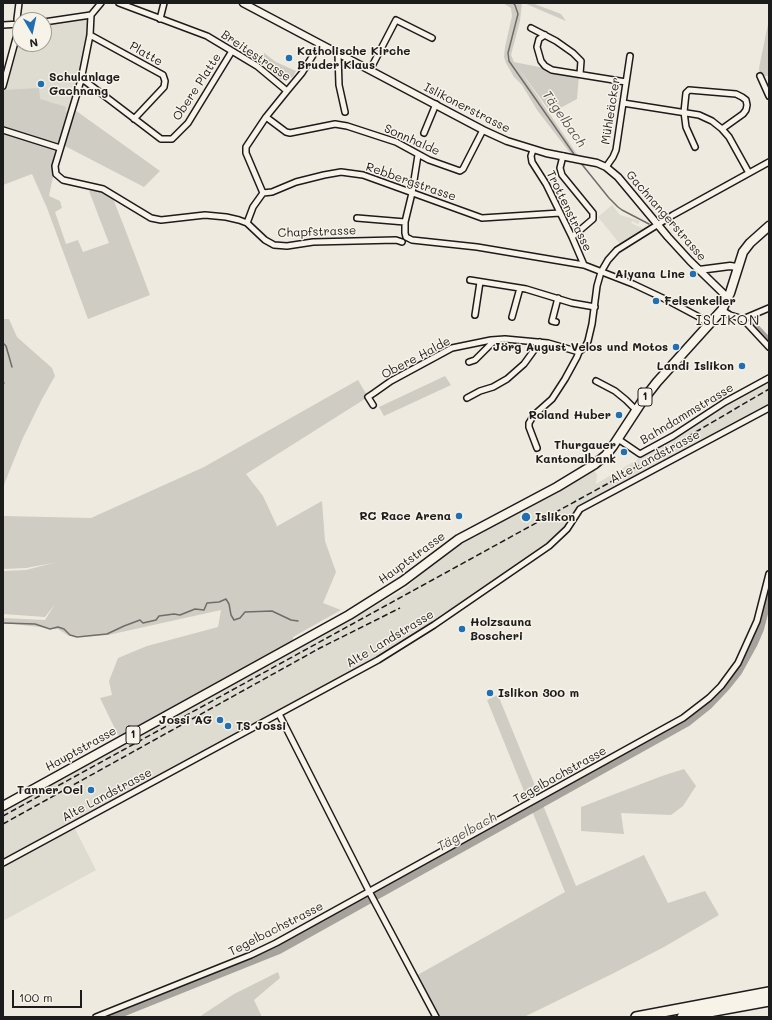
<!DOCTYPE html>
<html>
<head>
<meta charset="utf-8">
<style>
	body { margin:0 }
	#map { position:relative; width:772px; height:1020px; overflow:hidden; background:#eeeae0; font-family:Mali,sans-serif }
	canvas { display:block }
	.frame { position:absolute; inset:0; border:4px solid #1c1c1c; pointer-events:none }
	.north { position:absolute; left:12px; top:12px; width:40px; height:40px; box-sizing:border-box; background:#f7f3e8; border:1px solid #9f9d96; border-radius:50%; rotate:171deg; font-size:11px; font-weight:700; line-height:16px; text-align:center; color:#1c1c1c }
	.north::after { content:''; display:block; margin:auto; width:14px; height:18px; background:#1f6fb2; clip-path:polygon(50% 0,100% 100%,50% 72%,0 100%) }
	.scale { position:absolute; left:12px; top:990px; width:70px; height:18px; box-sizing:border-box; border:2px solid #1c1c1c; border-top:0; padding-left:5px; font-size:12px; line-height:14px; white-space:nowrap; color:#1c1c1c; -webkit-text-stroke:3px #f7f3e8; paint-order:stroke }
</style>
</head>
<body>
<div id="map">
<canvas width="772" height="1020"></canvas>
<div class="frame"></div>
<div class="north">N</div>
<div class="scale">100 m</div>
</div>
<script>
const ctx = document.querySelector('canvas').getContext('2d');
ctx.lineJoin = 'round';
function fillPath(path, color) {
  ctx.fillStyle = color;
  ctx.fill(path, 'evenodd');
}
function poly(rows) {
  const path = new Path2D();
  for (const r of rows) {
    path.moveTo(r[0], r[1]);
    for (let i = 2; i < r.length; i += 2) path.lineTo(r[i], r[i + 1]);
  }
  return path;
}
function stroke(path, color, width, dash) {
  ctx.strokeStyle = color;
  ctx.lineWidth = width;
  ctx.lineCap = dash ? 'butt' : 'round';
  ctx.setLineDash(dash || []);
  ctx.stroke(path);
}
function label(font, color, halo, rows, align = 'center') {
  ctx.font = font + ' Mali,sans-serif';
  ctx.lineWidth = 3;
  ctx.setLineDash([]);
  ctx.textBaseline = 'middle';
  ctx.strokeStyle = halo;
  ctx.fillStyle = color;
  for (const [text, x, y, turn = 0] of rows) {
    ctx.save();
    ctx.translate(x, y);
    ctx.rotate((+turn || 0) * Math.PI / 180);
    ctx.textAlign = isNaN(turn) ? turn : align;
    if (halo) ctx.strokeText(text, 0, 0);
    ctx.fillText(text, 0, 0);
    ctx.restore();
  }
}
const built = poly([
	[84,19,87,20,88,23,80,73,74,99,60,143,57,145,3,128,4,90,20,36,20,44,44,44,44,25],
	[612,205,620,215,640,221,638,224,632,221,631,223,644,229,620,244,598,217],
	[769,378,769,408,580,509,567,529,549,546,378,660,73,825,96,870,3,921,3,812,404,590,434,562,460,544,486,529,530,505,561,490,594,470,597,475,596,484,638,459,640,454]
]);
const green = poly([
	[503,3,522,3,520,21,511,55,514,62,579,75,577,99,551,113,517,66,581,160,574,158,537,110,522,85,514,77,506,63,504,57,505,47,512,16,511,8],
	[524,3,532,3,561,14,566,21],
	[768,24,769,24,769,76,760,76,759,68],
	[264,53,276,62,296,71,293,77,284,80,280,79,272,72,272,70,260,61],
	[39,88,40,99,66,107,65,111,69,113,60,143,57,145,6,129,3,126,4,90],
	[75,110,160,171,144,187,63,145],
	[3,132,55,148,57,150,58,153,49,196,60,201,62,208,55,212,66,244,78,240,83,252,109,243,89,191,95,189,101,190,108,193,114,201,125,229,150,295,88,319,47,208,32,174,3,185],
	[3,319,9,319,17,337,52,368,55,376,42,399,22,440,5,482,3,490],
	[445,376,451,385,384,416,379,407],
	[358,380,368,397,246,474,263,496,277,526,274,528,322,501,325,541,336,572,323,603,341,610,293,637,293,642,119,737,100,698,112,695,109,681,118,658,147,646,218,627,221,610,108,635,69,636,58,629,3,623,3,618,45,620,55,604,45,617,3,614,3,571,26,570,53,563,26,568,3,569,3,516,91,518,204,467],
	[498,695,576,886,644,855,668,903,705,891,719,915,664,947,612,974,524,1017,436,1017,414,977,565,892,487,700],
	[684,769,696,786,683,806,671,815,621,813,624,834,581,831,581,807,662,776],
	[278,972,280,978,254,1000,262,1017,199,1017,234,994]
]);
const stream = poly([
	[513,3,515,5,518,14,508,53,509,61,576,157],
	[580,162,609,198,618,207,622,210,649,224],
	[3,343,6,346,12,367],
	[3,384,4,383],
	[3,623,35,624,50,629,58,627,64,629,70,635,77,637,107,634,124,626,140,620,143,623,156,620,159,616,174,614,180,615,195,609,204,610,207,603,219,602,226,599,229,604,231,615,234,620,240,618,245,612,272,611,291,620,298,621]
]);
const river = poly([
	[749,321,769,342],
	[112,1017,279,950,688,722,708,706,726,687,738,672,754,643,760,629,769,594]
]);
const minor = poly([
	[119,3,207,36,257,66,287,91,302,73,320,44],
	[91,15,90,35,81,80,55,166,56,174,63,180,103,189,151,218,161,220,205,215,226,217,239,220,247,223,265,240,274,245,287,246,313,242,396,240,402,242],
	[91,15,101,3],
	[160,19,164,3],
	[44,22,91,15],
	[3,25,20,24],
	[531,28,556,41,573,53,581,61,580,74],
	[90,35,163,75,165,81,164,87,134,119],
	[545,35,539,39,537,47,541,61,545,66,552,70,626,82],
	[338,54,339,85,345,112],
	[370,70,396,20,432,38],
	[760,76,769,96],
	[81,80,85,81,161,139,172,139,188,123,232,51],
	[3,86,18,31,17,19,19,3],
	[623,103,699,115,712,121,722,129,729,137,749,173],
	[266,117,286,132,290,133,335,124,347,126,396,142,429,160,460,171,463,169,483,130],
	[3,130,60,148],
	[424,133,436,104],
	[695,147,686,127,684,112,686,93,689,90,736,94,742,97,746,100,747,105,746,110,743,114,722,129],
	[533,150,531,156,532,162,546,184,572,237,584,265,633,284,667,300,699,317,709,325],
	[418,155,412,193,405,222,405,233,406,237,412,240,477,247,584,265],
	[563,156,560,168,562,175,593,213,593,219,572,237],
	[606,167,613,157,616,150,630,56],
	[263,193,272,192,296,182,324,175,341,172,363,175,482,218,560,213],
	[357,218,405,222],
	[247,223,253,207,263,193,246,153,246,147,266,117,287,91],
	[470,280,526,289,572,303,595,307],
	[722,310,730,315,743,319,769,347],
	[475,315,480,282],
	[512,317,520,288],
	[743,319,769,308],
	[556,322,552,321,558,298],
	[579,352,585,347,588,341,592,324,597,286,601,272,608,260,617,250,673,215,769,162],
	[469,362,475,360,495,340],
	[596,381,615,391,626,400,636,410],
	[467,398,480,391,493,387,507,379,524,364,540,342],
	[373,405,368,397,374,393,391,381,452,348,491,340,505,339,548,343,579,352],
	[618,439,640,454,673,436,725,402,769,378],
	[537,448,529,427,529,423,534,415,552,399,565,379,577,357,579,352],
	[279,714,371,895,436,1017],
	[3,863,378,660,434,625,549,546,567,529,580,509,769,408],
	[96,1017,251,955,276,943,683,718,709,698,721,686,738,663,757,621,769,574]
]);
const tertiary = poly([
	[243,3,483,130,507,141,546,153,581,160,597,163,606,167,618,177,668,237,690,261,728,298],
	[699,270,730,266,737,267]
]);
const primary = poly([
	[3,806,349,615,403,581,459,539,557,487,595,464,606,455,613,446,643,400,657,382,722,310,730,293,743,252,750,243,769,226]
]);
const motorway = poly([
	[636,1017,769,992],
	[682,1017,769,1001]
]);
const rail = poly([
	[3,816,607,484,769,389],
	[3,824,320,648,400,608]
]);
const markers = [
	[289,58,4,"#1f6fb2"],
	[41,84,4,"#1f6fb2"],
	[693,274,4,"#1f6fb2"],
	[656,301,4,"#1f6fb2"],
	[676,347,4,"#1f6fb2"],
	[742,366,4,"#1f6fb2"],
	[619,415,4,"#1f6fb2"],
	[624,452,4,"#1f6fb2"],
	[459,516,4,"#1f6fb2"],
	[526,517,5,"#1f6fb2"],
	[462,629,4,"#1f6fb2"],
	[490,693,4,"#1f6fb2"],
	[220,720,4,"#1f6fb2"],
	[228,726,4,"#1f6fb2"],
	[91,790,4,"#1f6fb2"]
];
const shields = [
	[645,397,14],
	[133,735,14]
];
const shieldNames = [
	["1",645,397],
	["1",133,735]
];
const poiNames = [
	["Katholische Kirche",297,51,"left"],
	["Bruder Klaus",297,65,"left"],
	["Schulanlage",49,77,"left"],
	["Gachnang",49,91,"left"],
	["Aiyana Line",685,274],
	["Felsenkeller",664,301,"left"],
	["Jörg August Velos und Motos",668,347],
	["Landi Islikon",734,366],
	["Roland Huber",611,415],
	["Thurgauer",616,445],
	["Kantonalbank",616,459],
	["RC Race Arena",451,516],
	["Islikon",535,517,"left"],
	["Holzsauna",470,622,"left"],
	["Boscheri",470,636,"left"],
	["Islikon 300 m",498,693,"left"],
	["Jossi AG",212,720],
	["TS Jossi",236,726,"left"],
	["Tanner Oel",83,790]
];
const streetNames = [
	["Platte",146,54,30],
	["Breitestrasse",256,56,34],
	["Obere Platte",197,87,-57],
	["Islikonerstrasse",467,108,27],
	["Mühleäcker",611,111,-81],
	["Sonnhalde",412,140,24],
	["Rebbergstrasse",411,182,19],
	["Trottenstrasse",569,211,64],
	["Gachnangerstrasse",666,216,49],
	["Chapfstrasse",317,232,-2],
	["Obere Halde",416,358,-28],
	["Bahndammstrasse",687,414,-31],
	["Alte Landstrasse",655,457,-28],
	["Hauptstrasse",412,558,-36],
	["Alte Landstrasse",390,639,-31],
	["Hauptstrasse",81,749,-29],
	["Tegelbachstrasse",560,775,-29],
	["Alte Landstrasse",107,795,-28],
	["Tegelbachstrasse",276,929,-27]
];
const waterNames = [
	["Tägelbach",564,119,55],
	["Tägelbach",467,832,-29]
];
const quarterNames = [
	["ISLIKON",728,321]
];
fillPath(built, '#dedbd1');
fillPath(green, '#cfccc3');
stroke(stream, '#6f6d69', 1.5);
stroke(river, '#a6a39d', 8);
stroke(minor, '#1c1c1c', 8);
stroke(tertiary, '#1c1c1c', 9);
stroke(primary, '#1c1c1c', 11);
stroke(motorway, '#1c1c1c', 12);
stroke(minor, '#f7f3e8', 5);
stroke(tertiary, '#f7f3e8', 6);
stroke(primary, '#f7f3e8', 8);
stroke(motorway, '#f7f3e8', 9);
stroke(rail, '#1c1c1c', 1.5, [6, 3]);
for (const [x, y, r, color] of markers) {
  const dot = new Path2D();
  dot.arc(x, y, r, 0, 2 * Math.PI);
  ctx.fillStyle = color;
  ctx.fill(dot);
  stroke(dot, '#f7f3e8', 1.5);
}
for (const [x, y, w] of shields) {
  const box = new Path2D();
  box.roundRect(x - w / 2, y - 9, w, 18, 3);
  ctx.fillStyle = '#f7f3e8';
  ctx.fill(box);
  stroke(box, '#1c1c1c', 1);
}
label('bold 11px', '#1c1c1c', null, shieldNames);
label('bold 12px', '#1c1c1c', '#f7f3e8', poiNames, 'right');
label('12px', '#1c1c1c', '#f7f3e8', streetNames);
label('italic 13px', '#535250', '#f7f3e8', waterNames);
ctx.letterSpacing = '1px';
label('14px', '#1c1c1c', '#f7f3e8', quarterNames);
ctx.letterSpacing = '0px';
</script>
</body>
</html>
